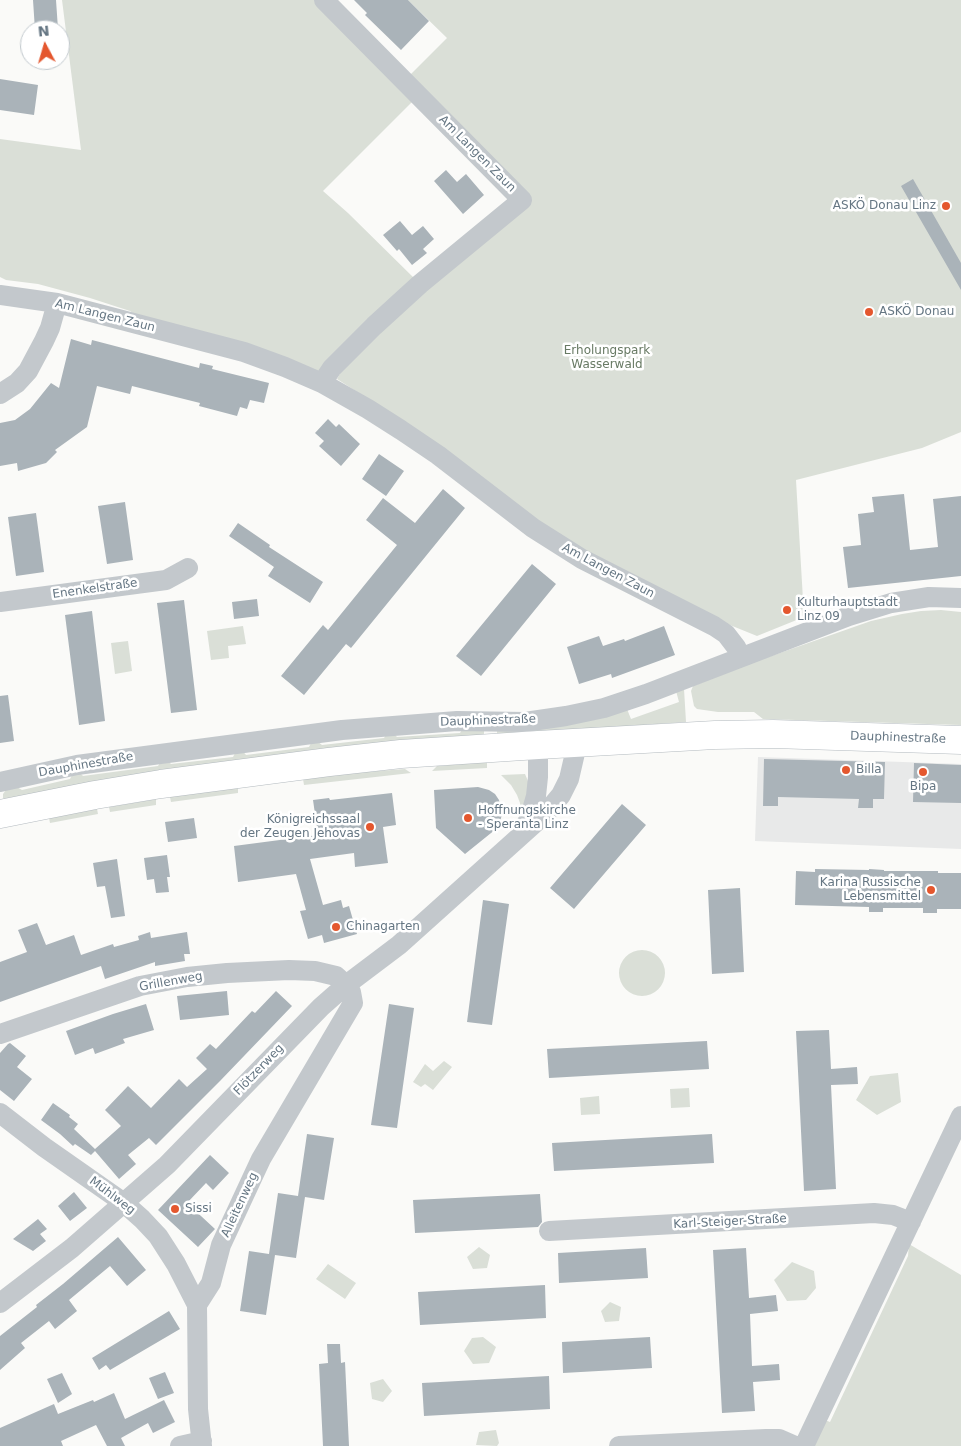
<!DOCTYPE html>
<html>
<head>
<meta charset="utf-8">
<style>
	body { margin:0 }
	#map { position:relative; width:961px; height:1446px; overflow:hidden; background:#fafaf8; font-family:"DejaVu Sans",sans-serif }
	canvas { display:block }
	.north { position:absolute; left:20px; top:20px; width:50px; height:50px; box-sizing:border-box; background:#fff; border:1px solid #c1c8cd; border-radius:50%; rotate:354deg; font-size:14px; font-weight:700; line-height:20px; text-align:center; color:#657683 }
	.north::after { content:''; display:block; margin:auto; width:18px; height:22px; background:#e4572e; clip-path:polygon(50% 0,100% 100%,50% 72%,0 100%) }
</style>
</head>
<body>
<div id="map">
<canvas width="961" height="1446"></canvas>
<div class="north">N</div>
</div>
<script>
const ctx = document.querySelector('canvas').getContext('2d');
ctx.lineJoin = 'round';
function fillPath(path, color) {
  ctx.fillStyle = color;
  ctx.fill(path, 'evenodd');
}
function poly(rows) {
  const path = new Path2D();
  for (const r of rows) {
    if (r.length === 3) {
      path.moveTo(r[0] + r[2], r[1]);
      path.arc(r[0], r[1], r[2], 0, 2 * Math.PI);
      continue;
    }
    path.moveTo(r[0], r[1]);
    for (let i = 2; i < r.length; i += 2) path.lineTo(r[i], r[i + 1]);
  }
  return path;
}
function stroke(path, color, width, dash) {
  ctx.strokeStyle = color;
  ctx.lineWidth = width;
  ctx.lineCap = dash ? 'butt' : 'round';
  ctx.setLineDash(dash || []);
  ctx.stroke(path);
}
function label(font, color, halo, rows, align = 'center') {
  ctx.font = font + ' "DejaVu Sans",sans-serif';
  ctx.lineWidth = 5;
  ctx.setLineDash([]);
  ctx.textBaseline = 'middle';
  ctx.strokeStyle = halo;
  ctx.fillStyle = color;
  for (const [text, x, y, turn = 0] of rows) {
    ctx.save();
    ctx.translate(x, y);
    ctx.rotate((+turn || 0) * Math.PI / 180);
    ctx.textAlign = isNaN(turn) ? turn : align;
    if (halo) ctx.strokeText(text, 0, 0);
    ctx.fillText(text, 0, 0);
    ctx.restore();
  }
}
const built = poly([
	[758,757,961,764,961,849,755,841]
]);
const green = poly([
	[62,0,316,0,415,99,323,191,348,213,416,280,316,376,139,318,130,311,90,298,38,284,6,280,0,277,0,139,81,150],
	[408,0,961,0,961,432,922,448,796,480,804,617,757,636,720,621,571,546,415,429,337,379,347,360,529,195,407,78,447,38],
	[941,610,961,612,961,725,763,719,754,712,718,712,697,709,694,706,691,691,693,686,757,661,871,621,902,614,921,611],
	[243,626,246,644,228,646,229,658,211,660,207,631],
	[128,641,132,671,115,674,111,643],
	[684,689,686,722,497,735,497,729,627,709,631,719,679,702,676,691],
	[463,728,484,728,484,736,5,800,3,798,3,794,6,790,17,787,22,790,70,779,73,773,79,772,83,776,158,766,161,761,167,760,171,764,233,757,236,751,242,750,246,755,309,747,312,741,317,741,322,745,384,738,387,733,393,733,397,737,460,733],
	[487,762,487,768,432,771,437,766],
	[405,769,411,773,304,785,303,779,365,772],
	[525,774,528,781,529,794,519,821,520,814,520,803,517,795,511,785,501,775],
	[238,788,238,793,171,802,170,797],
	[156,799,156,805,110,812,109,807],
	[97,809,98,814,50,823,49,818],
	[642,973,23],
	[444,1061,452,1067,433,1090,425,1084,421,1087,413,1082,425,1064,433,1071],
	[898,1073,901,1102,877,1115,856,1100,870,1076],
	[689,1088,690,1107,671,1108,670,1089],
	[599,1096,600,1114,581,1115,580,1098],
	[909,1244,961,1275,961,1446,813,1446,825,1420,830,1422,908,1256],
	[479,1247,490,1255,487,1268,473,1269,467,1257],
	[792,1262,814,1271,816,1288,806,1300,787,1301,774,1280],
	[328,1264,356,1283,345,1299,316,1279],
	[610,1302,621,1307,619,1321,605,1322,601,1311],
	[483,1337,496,1347,489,1363,473,1364,464,1351,472,1338],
	[383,1379,392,1391,383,1402,372,1399,370,1383],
	[496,1430,499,1443,497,1446,476,1445,479,1432]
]);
const building = poly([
	[33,0,56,0,58,29,35,30],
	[354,0,408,0,429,21,401,50,365,15,367,13],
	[0,79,38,85,34,115,0,110],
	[446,170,457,182,466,174,484,195,463,214,434,181],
	[913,179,961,263,961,290,901,186],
	[400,221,412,235,423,226,434,239,423,249,427,253,412,265,399,249,397,251,383,235],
	[71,339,91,345,92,340,199,368,200,363,213,366,212,369,269,383,264,403,250,400,247,409,240,407,237,416,199,406,200,403,132,386,130,394,97,386,87,427,55,450,57,452,46,463,18,471,17,463,0,466,0,423,15,420,30,409,51,383,59,388],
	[328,419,336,427,339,424,360,444,341,466,319,446,324,441,315,433],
	[379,454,404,471,386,496,362,479],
	[443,489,465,508,351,648,346,644,304,695,281,676,323,625,328,630,397,545,366,520,383,498,415,523],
	[904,494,910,550,938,547,933,499,961,496,961,576,848,588,843,547,861,545,858,514,874,512,872,497],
	[125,502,133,560,107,564,98,506],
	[36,513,44,572,16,576,8,517],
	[238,523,270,545,269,547,323,582,310,603,268,576,274,567,229,536],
	[532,564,556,584,481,676,456,656],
	[257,599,259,616,234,619,232,602],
	[184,600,197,710,171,713,157,603],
	[92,611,105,721,79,725,65,615],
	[664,626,675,655,612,678,611,674,579,684,567,647,599,636,603,646,624,639,625,641],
	[8,695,14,741,0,743,0,696],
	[764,759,885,762,884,799,873,799,873,808,858,808,859,799,778,797,778,806,763,806],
	[914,763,961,765,961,803,913,802],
	[478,787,489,790,495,794,499,800,502,814,500,822,496,829,465,854,436,828,434,790],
	[392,793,396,825,383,827,388,863,355,867,354,853,310,859,323,905,341,900,343,908,349,906,357,934,324,943,322,935,308,939,300,911,306,910,296,874,238,882,234,846,318,835,313,800,329,798,330,800],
	[622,804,646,825,574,909,550,888],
	[194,818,197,838,168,842,165,822],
	[167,855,170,877,167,877,169,892,156,893,154,879,147,880,144,858],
	[117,859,125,916,111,918,105,886,97,887,93,863],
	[815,869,869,870,869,869,884,870,884,871,938,871,938,873,961,873,961,909,937,909,937,913,923,913,923,908,883,908,883,912,869,912,869,907,795,905,796,871,815,872],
	[740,888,744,972,712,974,708,890],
	[483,900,509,904,492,1025,467,1022],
	[37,923,46,945,74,935,81,955,113,944,114,947,139,940,138,936,150,932,151,938,187,932,190,954,184,954,185,961,155,966,155,962,105,979,101,966,0,1002,0,962,27,952,18,930],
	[227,991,229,1015,180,1020,177,996],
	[276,991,292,1006,220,1081,156,1145,149,1138,128,1155,136,1164,119,1179,95,1151,91,1155,75,1144,73,1146,60,1134,41,1120,53,1103,70,1115,69,1117,78,1124,74,1129,95,1149,121,1126,105,1110,128,1086,151,1108,179,1079,187,1087,207,1069,196,1058,210,1044,216,1049,252,1011,255,1013],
	[146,1004,154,1030,123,1039,125,1043,95,1054,93,1048,75,1055,66,1031,113,1014],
	[389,1004,414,1008,397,1128,371,1125],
	[829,1030,831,1069,857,1067,858,1084,831,1085,836,1189,804,1191,796,1031],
	[707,1041,709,1069,549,1078,547,1049],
	[10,1043,26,1056,17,1067,32,1079,14,1101,0,1090,0,1053,8,1044],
	[307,1134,334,1138,324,1200,305,1197,296,1258,275,1255,266,1315,240,1311,249,1251,269,1254,278,1193,298,1196],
	[712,1134,714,1163,554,1171,552,1143],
	[210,1155,229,1173,213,1190,206,1183,187,1203,215,1229,198,1247,158,1210],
	[74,1192,87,1208,70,1221,58,1206],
	[540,1194,542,1222,538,1227,415,1233,413,1200],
	[38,1219,47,1229,40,1234,46,1241,33,1251,13,1239],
	[118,1237,146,1270,127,1286,110,1266,69,1300,77,1311,55,1329,49,1321,21,1343,25,1348,0,1370,0,1336,37,1307,36,1305,63,1284],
	[646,1248,648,1278,559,1283,558,1253],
	[746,1248,749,1298,776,1295,778,1311,750,1314,752,1366,779,1364,780,1380,753,1382,755,1411,722,1413,713,1250],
	[545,1285,546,1318,420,1325,418,1292],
	[169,1311,180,1329,110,1370,106,1365,99,1370,92,1358],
	[650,1337,652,1368,563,1373,562,1342],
	[327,1344,340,1344,341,1363,345,1362,349,1446,323,1446,319,1364,328,1363],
	[165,1372,174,1393,158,1399,149,1378],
	[62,1373,72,1394,58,1403,47,1379],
	[549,1376,550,1409,424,1416,422,1383],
	[114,1393,125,1419,164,1400,175,1422,153,1433,148,1423,121,1438,125,1446,107,1446,96,1425,61,1441,63,1446,0,1446,0,1428,54,1404,58,1414,93,1400,94,1402]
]);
const minor = poly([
	[0,295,57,303,244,352,285,367,322,383,368,409,401,430,438,455,533,528,582,559,714,626,726,634,736,647,741,657],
	[322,383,332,368,374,326,420,284,522,200,324,0],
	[0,394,17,383,28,371,44,341,50,328,57,303],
	[0,602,166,580,188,568],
	[0,782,77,765,342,730,457,721,525,722,566,716,604,708,646,694,849,616,891,603,929,597,961,598],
	[523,830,530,817,536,796,538,777,538,745],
	[0,1034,140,986,187,977,227,973,289,970,315,971,336,976,346,985,351,992,353,1003,261,1159,221,1245,211,1283,197,1305,198,1409,202,1446],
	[0,1113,44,1147,124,1203,142,1219,158,1236,176,1264,197,1305],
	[549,1231,874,1213,893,1215,911,1222],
	[0,1303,72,1248,167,1165,321,1007,346,985,399,945,546,813,561,795,569,779,575,753,575,743],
	[180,1446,202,1441],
	[619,1446,766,1439,779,1439,795,1446],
	[804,1446,961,1116]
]);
const secondary = poly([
	[0,814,95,795,161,784,329,762,401,754,538,745,715,735,773,734,961,740]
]);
const markers = [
	[946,206,5,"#e4572e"],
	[869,312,5,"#e4572e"],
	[787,610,5,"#e4572e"],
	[846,770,5,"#e4572e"],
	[923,772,5,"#e4572e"],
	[468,818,5,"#e4572e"],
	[370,827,5,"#e4572e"],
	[931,890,5,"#e4572e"],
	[336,927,5,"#e4572e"],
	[175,1209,5,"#e4572e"]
];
const streetNames = [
	["Am Langen Zaun",477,154,45],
	["Am Langen Zaun",105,316,14],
	["Am Langen Zaun",608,571,28],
	["Enenkelstraße",95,589,-8],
	["Dauphinestraße",488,721,-2],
	["Dauphinestraße",898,738,2],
	["Dauphinestraße",86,765,-10],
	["Grillenweg",171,982,-10],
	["Flötzerweg",259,1070,-46],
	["Mühlweg",112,1196,37],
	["Alleitenweg",240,1205,-65],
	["Karl-Steiger-Straße",730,1222,-3]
];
const poiNames = [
	["ASKÖ Donau Linz",936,206,"right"],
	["ASKÖ Donau",879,312],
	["Kulturhauptstadt",797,603],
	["Linz 09",797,617],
	["Billa",856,770],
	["Bipa",923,787,"center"],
	["Hoffnungskirche",478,811],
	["- Speranta Linz",478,825],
	["Königreichssaal",360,820,"right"],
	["der Zeugen Jehovas",360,834,"right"],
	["Karina Russische",921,883,"right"],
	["Lebensmittel",921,897,"right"],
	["Chinagarten",346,927],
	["Sissi",185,1209]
];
const parkNames = [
	["Erholungspark",607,351],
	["Wasserwald",607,365]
];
fillPath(built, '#e8e9e9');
fillPath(green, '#dadfd7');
fillPath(building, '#aab3b9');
stroke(secondary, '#b3babf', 29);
stroke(minor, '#c3c8cc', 20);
stroke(secondary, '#fff', 28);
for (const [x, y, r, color] of markers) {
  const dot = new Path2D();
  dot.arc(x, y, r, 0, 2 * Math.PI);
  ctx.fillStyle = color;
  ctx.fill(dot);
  stroke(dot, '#fff', 2);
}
label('12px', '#657683', '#fff', streetNames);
label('12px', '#657683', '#fff', poiNames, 'left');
label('12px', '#687a64', '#fff', parkNames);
</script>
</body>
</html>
